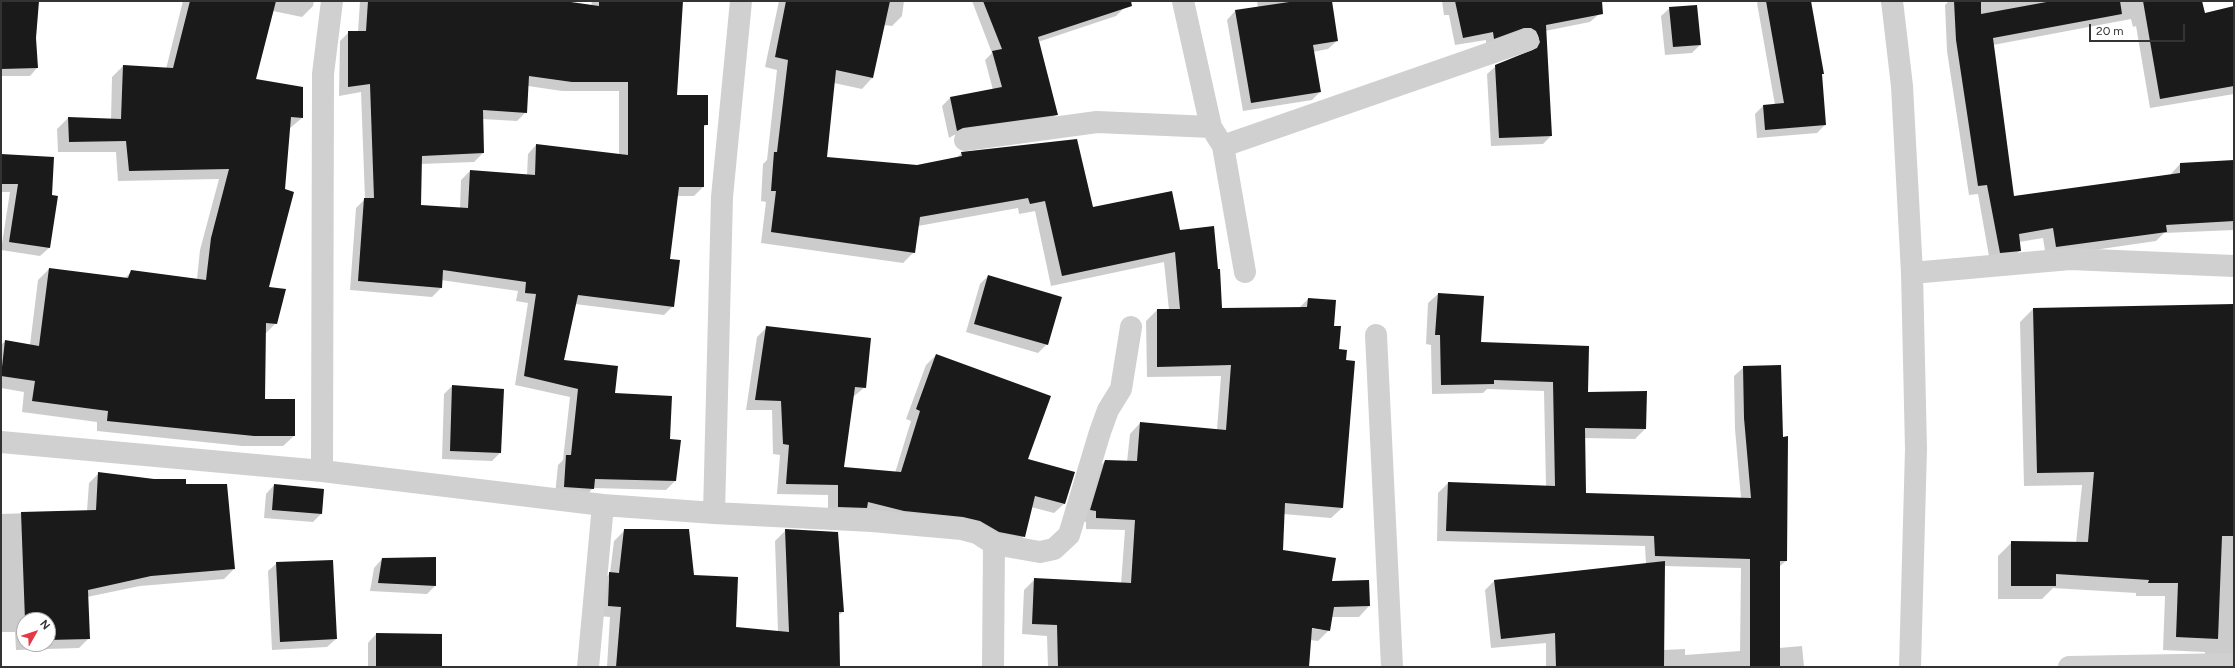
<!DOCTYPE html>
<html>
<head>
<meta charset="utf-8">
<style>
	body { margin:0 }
	#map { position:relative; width:2235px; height:668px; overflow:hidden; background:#fff; font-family:Figtree,sans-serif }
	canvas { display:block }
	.frame { position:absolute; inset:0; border:2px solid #333; pointer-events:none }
	.north { position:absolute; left:16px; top:612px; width:40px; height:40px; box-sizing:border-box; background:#fff; border:1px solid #adadad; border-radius:50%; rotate:51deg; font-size:11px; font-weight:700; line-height:16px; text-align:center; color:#333 }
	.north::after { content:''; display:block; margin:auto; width:14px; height:18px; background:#e63946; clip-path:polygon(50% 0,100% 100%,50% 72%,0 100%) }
	.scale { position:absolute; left:2089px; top:24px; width:96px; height:18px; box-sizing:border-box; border:2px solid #333; border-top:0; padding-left:5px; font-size:12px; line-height:14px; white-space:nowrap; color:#333; -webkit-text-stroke:3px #fff; paint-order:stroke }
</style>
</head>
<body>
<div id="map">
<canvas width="2235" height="668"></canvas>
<div class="frame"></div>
<div class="north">N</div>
<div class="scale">20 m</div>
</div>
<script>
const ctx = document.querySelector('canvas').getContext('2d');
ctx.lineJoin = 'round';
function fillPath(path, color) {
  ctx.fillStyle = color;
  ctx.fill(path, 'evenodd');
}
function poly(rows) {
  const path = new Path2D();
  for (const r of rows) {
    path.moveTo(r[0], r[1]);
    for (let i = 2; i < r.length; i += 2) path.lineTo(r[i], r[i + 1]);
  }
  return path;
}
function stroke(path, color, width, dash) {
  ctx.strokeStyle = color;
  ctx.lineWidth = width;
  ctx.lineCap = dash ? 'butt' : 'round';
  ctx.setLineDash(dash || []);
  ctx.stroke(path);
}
const shadow = poly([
	[1,1,38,1,35,38,37,68,30,76,1,76],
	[183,1,314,1,313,6,302,17,273,11,255,80,302,118,289,129,268,288,276,323,265,334,264,400,294,436,283,446,242,446,97,431,97,422,22,412,24,392,1,388,1,345,5,341,30,345,38,280,49,269,125,278,132,271,197,279,200,250,219,179,118,181,116,152,58,152,57,129,68,118,111,120,112,77,123,66,166,69],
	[360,1,557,1,591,6,592,1,682,1,676,96,707,124,703,128,703,187,694,196,677,196,669,260,673,306,664,315,575,304,563,360,614,393,669,440,675,481,666,490,593,488,584,498,555,495,558,465,563,460,570,397,515,385,528,303,516,301,518,291,441,280,441,288,432,297,350,290,356,208,365,199,361,92,339,96,340,41,349,32,358,32],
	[528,86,562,91,619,91,619,155,536,145,528,154,527,175,470,171,461,180,460,208,420,206,420,164,474,162,483,153,482,119,517,121,526,112],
	[779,1,904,1,902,16,892,26,884,25,872,78,862,89,834,83,825,158,917,166,956,158,962,153,1092,209,1180,231,1222,309,1299,308,1308,299,1333,327,1338,350,1342,508,1331,518,1283,514,1282,551,1369,606,1359,617,1331,617,1329,630,1318,641,1310,640,1308,667,1048,667,1047,636,1022,634,1024,590,1035,579,1121,584,1125,530,1086,529,1086,522,1080,520,1094,472,1105,461,1127,462,1130,434,1140,423,1217,430,1221,376,1147,377,1146,321,1157,310,1169,310,1164,262,1051,286,1035,211,1019,214,1018,208,918,226,914,252,903,263,761,243,766,202,761,201,763,164,767,160,777,70,765,67],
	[1307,628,1322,628,1322,630],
	[972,1,1122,1,1124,8,1116,16,1038,42,1057,114,1049,122,954,135,949,138,942,106,950,98,993,90,985,60,992,53],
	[1257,1,1331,1,1337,41,1328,49,1313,52,1320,92,1312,100,1243,111,1227,20,1235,11,1258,8],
	[1442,1,1596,1,1599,14,1590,22,1545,31,1551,136,1543,144,1491,146,1487,74,1496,66,1531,53,1528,38,1486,46,1486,40,1455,45,1449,15,1444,15],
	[1759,1,1810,1,1823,73,1821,75,1825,125,1817,133,1757,138,1755,114,1763,106,1775,105,1757,3],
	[1949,1,2201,1,2204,14,2234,7,2234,94,2150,108,2136,26,2133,27,2131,19,1993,45,2013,197,2170,175,2180,164,2234,161,2234,230,2164,233,2156,241,2046,257,2043,238,2019,242,2020,250,2011,260,1990,262,1978,194,1969,195,1947,51,1945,5],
	[1670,8,1700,45,1692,53,1665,55,1661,16],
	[1,155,51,196,57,196,49,248,40,256,1,250,10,192,1,192],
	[988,276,1047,344,1038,353,966,332,980,284],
	[1438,294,1480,343,1587,393,1645,429,1635,439,1584,438,1585,494,1741,498,1735,429,1734,376,1744,367,1786,561,1779,567,1779,648,1802,646,1804,667,1546,667,1546,643,1491,648,1485,590,1495,580,1646,564,1645,546,1437,541,1438,493,1448,483,1546,486,1544,391,1487,389,1483,393,1432,394,1431,345,1426,344,1428,303],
	[1664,566,1741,568,1740,651,1685,655,1685,649,1663,650],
	[2234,305,2234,667,2206,665,2205,652,2163,650,2165,596,2136,596,2136,593,2053,588,2042,599,1998,599,1998,556,2012,542,2076,543,2082,485,2024,486,2020,322,2033,309],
	[767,327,865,387,853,397,843,468,895,473,911,421,906,419,926,365,936,355,1065,503,1054,513,1031,507,1024,536,1014,546,828,517,828,495,777,494,780,455,773,454,772,410,746,410,757,337],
	[452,386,503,390,500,453,492,461,442,459,444,394],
	[99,473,185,485,234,569,224,579,140,586,87,597,89,638,79,648,16,650,15,632,1,632,1,514,87,511,89,483],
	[24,620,48,620,48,644,24,644],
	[274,485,321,514,313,522,264,518,266,494],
	[625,530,693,576,735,628,778,632,775,541,786,530,843,612,838,616,839,667,607,667,610,617,598,616,599,584,610,573,614,541],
	[382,559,435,586,427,594,370,591,374,568],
	[277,563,336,639,327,647,272,650,268,571],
	[376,634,441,635,441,667,368,667,368,643]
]);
const building = poly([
	[1,1,39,1,36,38,38,68,1,69],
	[190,1,276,1,256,79,303,87,303,118,291,117,285,189,294,192,269,287,286,289,277,324,266,323,265,399,295,399,295,436,254,436,107,421,108,411,32,401,35,381,1,376,5,340,39,346,49,268,128,278,131,270,206,280,211,238,229,169,129,171,126,141,69,142,68,117,121,119,123,65,173,68],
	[368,1,564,1,599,6,599,1,683,1,677,95,708,95,708,125,704,125,704,187,679,187,670,259,680,260,674,307,578,295,564,360,618,366,615,393,672,396,670,439,681,440,676,481,595,479,594,489,564,487,566,455,571,455,578,389,524,376,536,294,525,293,526,282,443,270,442,288,358,281,364,198,374,198,370,84,348,87,348,31,366,31],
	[529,76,572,82,628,82,628,155,536,144,535,175,470,170,468,208,421,205,422,156,484,153,483,110,527,113],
	[786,1,890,1,873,78,836,70,827,157,917,165,962,156,961,152,1077,139,1093,207,1172,191,1180,230,1214,226,1218,269,1220,269,1222,308,1307,307,1308,298,1336,300,1334,326,1341,326,1339,349,1347,350,1346,360,1355,361,1343,508,1285,503,1283,550,1336,558,1332,581,1369,580,1370,606,1334,607,1330,631,1312,628,1309,667,1058,667,1057,625,1032,624,1034,578,1131,583,1135,520,1096,518,1096,511,1090,510,1105,460,1137,461,1140,422,1226,430,1231,365,1157,367,1157,309,1180,309,1175,252,1062,276,1045,201,1030,204,1028,198,920,217,915,253,771,232,776,191,771,191,774,152,777,152,788,60,775,57],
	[983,1,1131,1,1132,6,1038,37,1058,115,963,128,957,131,950,97,1002,87,992,51,1002,49],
	[1296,1,1332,1,1338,41,1313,45,1321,92,1251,103,1235,10],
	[1455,1,1602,1,1603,14,1546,25,1552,136,1499,138,1495,65,1537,48,1540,42,1536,31,1531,28,1524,28,1494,39,1493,32,1463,38],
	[1766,1,1811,1,1824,74,1822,74,1826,125,1765,130,1763,105,1784,103],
	[1954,1,1981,1,1981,14,2052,1,2120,1,2122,14,1993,38,2014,196,2180,173,2180,163,2234,160,2234,221,2166,225,2167,232,2056,247,2053,228,2019,234,2021,251,2000,253,1987,185,1978,186,1956,40],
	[2143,1,2202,1,2205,13,2234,6,2234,86,2160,99],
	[1697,5,1701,45,1673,47,1669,7],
	[1,154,54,157,52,195,58,196,50,248,9,242,18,184,1,184],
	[988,275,1062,297,1048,345,974,324],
	[1438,293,1484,296,1481,342,1589,346,1588,392,1647,391,1646,429,1585,428,1586,493,1751,498,1744,418,1743,366,1781,365,1783,437,1788,436,1787,561,1780,561,1780,667,1750,667,1750,559,1655,556,1654,536,1446,531,1448,482,1555,486,1553,382,1494,380,1494,384,1441,385,1440,335,1435,335],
	[2234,304,2234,536,2222,536,2218,639,2176,637,2178,583,2148,583,2149,580,2056,574,2056,586,2011,586,2011,541,2088,542,2094,472,2037,473,2033,308],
	[766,326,871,338,866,388,855,387,844,467,901,472,920,411,916,409,936,354,1051,396,1028,459,1075,472,1065,504,1035,496,1025,537,999,532,980,521,963,517,904,511,868,502,867,508,838,507,838,485,786,484,789,445,783,444,781,401,755,400],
	[452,385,504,389,501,453,450,451],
	[98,472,154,479,186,479,186,484,227,484,235,569,151,576,88,590,90,639,48,640,48,620,25,620,21,512,96,510],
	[274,484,324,489,322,514,272,510],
	[624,529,689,529,694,575,738,577,736,627,789,632,785,529,838,532,844,612,839,612,840,667,616,667,621,607,608,606,609,580,609,572,619,573],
	[436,557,436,586,378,583,382,558],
	[333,560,337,639,280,642,276,562],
	[1665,561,1664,667,1556,667,1555,633,1501,639,1494,580],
	[376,633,442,634,442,667,376,667]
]);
const street = poly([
	[1183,1,1211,127,1223,146,1245,272],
	[1892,1,1902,86,1912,273,1916,449,1910,667],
	[965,140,1097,122,1211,127],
	[1223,146,1528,40],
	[1912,273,2070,259,2234,266],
	[1376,335,1392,667],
	[1,442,322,471,603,505,714,513,872,521,962,529,977,533,994,544,1040,552,1054,549,1069,535,1100,432,1108,410,1121,389,1131,327],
	[322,471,323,74,332,1],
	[714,513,722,197,741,1],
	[588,667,603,505],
	[993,667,994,544],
	[2069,667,2234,664]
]);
fillPath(shadow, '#0003');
fillPath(building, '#1a1a1a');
stroke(street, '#d0d0d0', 22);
</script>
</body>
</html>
